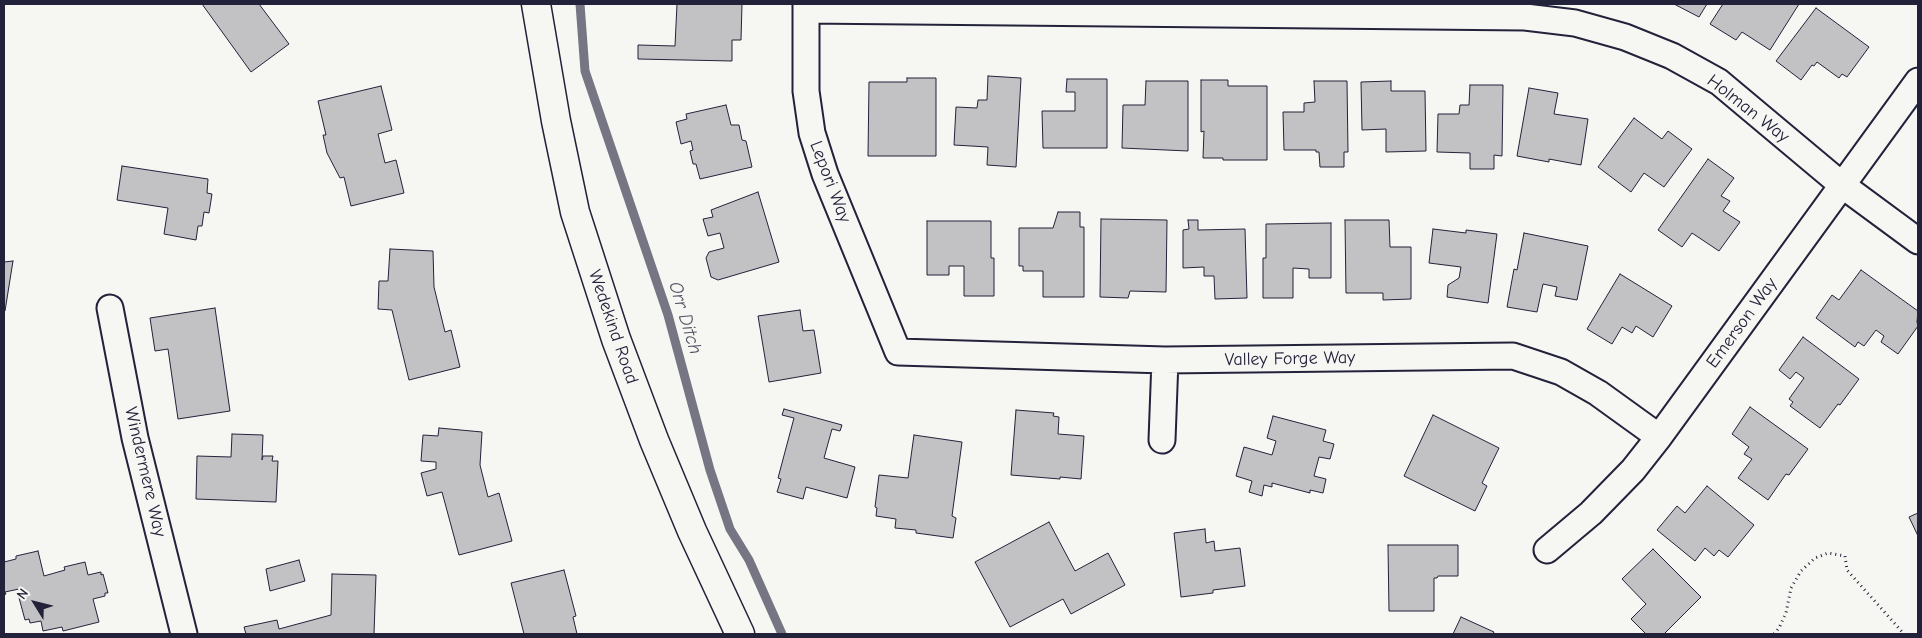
<!DOCTYPE html>
<html>
<head>
<meta charset="utf-8">
<style>
	body { margin:0 }
	#map { position:relative; width:1922px; height:638px; overflow:hidden; background:#f6f6f2; font-family:"Comic Neue",sans-serif }
	canvas { display:block }
	.frame { position:absolute; inset:0; border:5px solid #22223b; pointer-events:none }
	.north { position:absolute; left:10px; top:578px; width:50px; height:50px; -webkit-text-stroke:4px #f6f6f2; paint-order:stroke; rotate:306deg; font-size:14px; font-weight:700; line-height:20px; text-align:center; color:#22223b }
	.north::after { content:''; display:block; margin:auto; width:18px; height:22px; background:#22223b; clip-path:polygon(50% 0,100% 100%,50% 72%,0 100%) }
</style>
</head>
<body>
<div id="map">
<canvas width="1922" height="638"></canvas>
<div class="frame"></div>
<div class="north">N</div>
</div>
<script>
const ctx = document.querySelector('canvas').getContext('2d');
ctx.lineJoin = 'round';
function poly(rows) {
  const path = new Path2D();
  for (const r of rows) {
    path.moveTo(r[0], r[1]);
    for (let i = 2; i < r.length; i += 2) path.lineTo(r[i], r[i + 1]);
  }
  return path;
}
function stroke(path, color, width, dash) {
  ctx.strokeStyle = color;
  ctx.lineWidth = width;
  ctx.lineCap = dash ? 'butt' : 'round';
  ctx.setLineDash(dash || []);
  ctx.stroke(path);
}
function fillPath(path, color) {
  ctx.fillStyle = color;
  ctx.fill(path, 'evenodd');
}
function label(font, color, halo, rows, align = 'center') {
  ctx.font = font + ' "Comic Neue",sans-serif';
  ctx.lineWidth = 4;
  ctx.setLineDash([]);
  ctx.textBaseline = 'middle';
  ctx.strokeStyle = halo;
  ctx.fillStyle = color;
  for (const [text, x, y, turn = 0] of rows) {
    ctx.save();
    ctx.translate(x, y);
    ctx.rotate((+turn || 0) * Math.PI / 180);
    ctx.textAlign = isNaN(turn) ? turn : align;
    if (halo) ctx.strokeText(text, 0, 0);
    ctx.fillText(text, 0, 0);
    ctx.restore();
  }
}
const stream = poly([
	[580,4,585,71,668,315,710,470,730,529,749,560,782,634]
]);
const building = poly([
	[202,4,259,4,289,44,251,72,202,4],
	[677,4,742,4,741,40,732,40,732,61,638,59,638,45,675,46,677,4],
	[1674,4,1707,4,1699,17,1674,4],
	[1723,4,1799,4,1770,50,1742,32,1736,40,1710,24,1723,4],
	[1816,8,1869,47,1847,77,1842,74,1839,78,1817,62,1814,66,1812,65,1801,80,1776,61,1816,8],
	[988,76,1021,78,1016,167,987,165,988,147,954,145,956,107,977,108,978,100,987,100,988,76],
	[907,78,936,78,936,156,868,156,869,82,907,82,907,78],
	[1067,79,1107,79,1107,148,1043,148,1042,111,1075,111,1075,92,1066,92,1067,79],
	[1201,80,1228,80,1228,86,1267,86,1267,160,1223,160,1223,158,1203,158,1204,131,1201,132,1201,80],
	[1146,81,1188,81,1188,151,1122,148,1123,105,1145,105,1146,81],
	[1314,81,1347,81,1348,152,1344,152,1344,167,1320,167,1319,152,1316,152,1316,150,1284,150,1283,112,1304,112,1304,103,1315,102,1314,81],
	[1391,81,1391,91,1425,91,1426,151,1386,152,1386,129,1362,130,1361,82,1391,81],
	[1470,85,1503,85,1502,156,1494,155,1494,169,1470,169,1470,153,1437,152,1438,114,1459,114,1460,105,1469,105,1470,85],
	[381,86,392,130,378,134,385,163,396,160,404,193,351,206,344,177,340,178,327,153,323,135,326,135,318,101,381,86],
	[1529,88,1558,93,1554,114,1588,119,1581,165,1549,159,1549,162,1517,156,1529,88],
	[726,105,731,125,739,125,742,140,746,141,752,167,700,179,696,164,693,164,690,151,693,150,691,141,681,144,676,122,687,119,686,114,726,105],
	[1634,118,1662,139,1668,131,1692,149,1664,187,1644,173,1631,192,1598,167,1634,118],
	[1708,159,1734,178,1721,196,1730,201,1723,211,1740,222,1719,251,1692,233,1682,247,1658,230,1708,159],
	[122,166,208,179,207,193,212,194,209,213,204,212,202,226,198,226,196,240,164,234,168,208,117,200,122,166],
	[758,192,779,262,718,280,711,277,706,258,709,252,724,248,720,233,708,236,703,219,713,217,711,210,758,192],
	[1058,212,1080,212,1080,227,1084,227,1084,297,1043,297,1043,271,1023,271,1023,266,1019,266,1019,228,1053,228,1058,212],
	[1101,219,1167,220,1166,292,1130,291,1128,298,1100,297,1101,219],
	[1188,220,1198,220,1198,230,1245,229,1247,298,1215,299,1214,276,1204,276,1204,267,1183,268,1183,230,1189,229,1188,220],
	[1345,220,1389,220,1390,247,1411,247,1411,299,1383,300,1383,293,1346,293,1345,220],
	[927,221,991,221,991,258,994,258,994,296,964,296,964,266,949,266,949,275,927,275,927,221],
	[1331,223,1331,278,1309,278,1309,269,1293,268,1293,298,1263,298,1263,258,1266,258,1266,224,1331,223],
	[1433,229,1466,233,1466,230,1497,234,1488,303,1447,297,1448,285,1459,278,1461,267,1429,263,1433,229],
	[1524,233,1588,246,1577,300,1555,296,1557,287,1543,284,1537,312,1507,307,1514,269,1517,270,1524,233],
	[390,249,433,251,434,287,445,332,451,330,460,367,409,380,392,310,378,309,379,281,388,281,390,249],
	[13,261,5,311,4,311,4,262,13,261],
	[1861,270,1918,311,1917,322,1918,326,1898,354,1881,342,1884,336,1876,330,1864,346,1858,342,1855,347,1816,318,1832,295,1839,300,1861,270],
	[1620,274,1672,306,1653,337,1636,326,1632,333,1622,327,1612,344,1587,329,1620,274],
	[215,308,230,411,178,419,168,349,155,351,150,318,215,308],
	[800,310,803,331,814,330,821,373,769,382,758,316,800,310],
	[1803,337,1859,379,1840,405,1838,404,1820,428,1790,406,1793,402,1789,399,1804,378,1796,372,1790,379,1779,370,1803,337],
	[1750,407,1808,449,1789,475,1786,474,1768,500,1738,478,1752,459,1744,454,1749,447,1732,434,1750,407],
	[784,409,842,425,840,431,832,429,824,458,855,467,847,498,806,487,803,499,777,492,781,479,778,478,794,418,782,415,784,409],
	[1016,410,1054,413,1053,416,1059,417,1058,434,1084,436,1081,479,1060,477,1060,479,1011,475,1016,410],
	[1433,415,1499,448,1482,483,1487,486,1475,511,1404,476,1433,415],
	[1273,416,1326,430,1323,441,1334,444,1330,459,1319,457,1314,476,1326,479,1323,493,1310,490,1310,493,1272,483,1272,487,1264,485,1262,496,1249,492,1252,481,1236,476,1244,447,1272,455,1276,441,1267,438,1273,416],
	[439,428,482,432,480,465,488,497,499,493,512,541,459,555,442,492,427,496,421,473,436,469,436,462,421,461,423,435,438,436,439,428],
	[232,434,263,435,262,460,263,456,273,456,272,461,278,461,276,502,196,499,197,456,231,457,232,434],
	[914,435,962,442,952,516,956,518,953,538,916,533,916,530,895,528,896,519,876,516,877,508,875,507,879,475,908,478,914,435],
	[1707,486,1754,525,1728,557,1719,550,1714,556,1705,548,1695,561,1657,530,1677,506,1685,513,1707,486],
	[1918,513,1918,536,1909,517,1918,513],
	[1049,522,1075,571,1108,553,1125,585,1071,614,1063,599,1010,627,975,562,1049,522],
	[1205,529,1206,543,1214,541,1215,551,1240,548,1245,586,1213,590,1213,593,1181,597,1174,533,1205,529],
	[1388,545,1458,545,1458,576,1438,576,1437,578,1434,578,1434,611,1389,611,1388,545],
	[1653,549,1701,597,1664,634,1646,634,1631,619,1646,604,1622,579,1653,549],
	[38,551,44,576,65,570,64,567,85,562,88,575,101,572,101,575,103,574,108,593,105,593,105,596,93,599,99,622,63,631,62,627,43,631,41,621,30,623,29,619,25,620,18,594,20,593,19,589,5,592,6,594,4,595,4,562,16,559,16,556,38,551],
	[299,560,305,581,270,591,266,569,299,560],
	[564,570,576,616,573,617,577,634,524,634,511,583,564,570],
	[332,574,376,575,374,634,246,634,244,627,277,620,279,629,331,615,332,574],
	[1461,617,1494,632,1493,634,1453,634,1461,617]
]);
const path = poly([
	[1774,634,1779,628,1786,613,1791,588,1801,571,1815,558,1828,553,1845,556,1847,570,1904,634]
]);
const minor = poly([
	[806,4,806,91,812,133,825,174,898,352,1165,360,1513,356,1561,372,1598,393,1659,437],
	[806,10,1525,17,1575,23,1625,37,1672,56,1719,82,1842,185,1918,241],
	[110,308,135,438,184,634],
	[1162,440,1165,360],
	[1547,550,1591,513,1633,470,1659,437,1918,81]
]);
const tertiary = poly([
	[536,4,556,121,575,212,616,339,654,440,692,531,740,634]
]);
const streetNames = [
	["Holman Way",1748,109,38],
	["Lepori Way",830,182,69],
	["Emerson Way",1742,323,-54],
	["Wedekind Road",613,327,71],
	["Valley Forge Way",1290,359,-1],
	["Windermere Way",145,472,77]
];
const waterNames = [
	["Orr Ditch",685,318,73]
];
stroke(stream, '#757583', 9);
fillPath(building, '#c2c2c4');
stroke(building, '#22223b', 1);
stroke(minor, '#22223b', 29);
stroke(tertiary, '#22223b', 31);
stroke(path, '#22223b', 3, [1, 4]);
stroke(minor, '#f6f6f2', 25);
stroke(tertiary, '#f6f6f2', 28);
label('18px', '#22223b', '#f6f6f2', streetNames);
label('italic 19px', '#535365', '#f6f6f2', waterNames);
</script>
</body>
</html>
